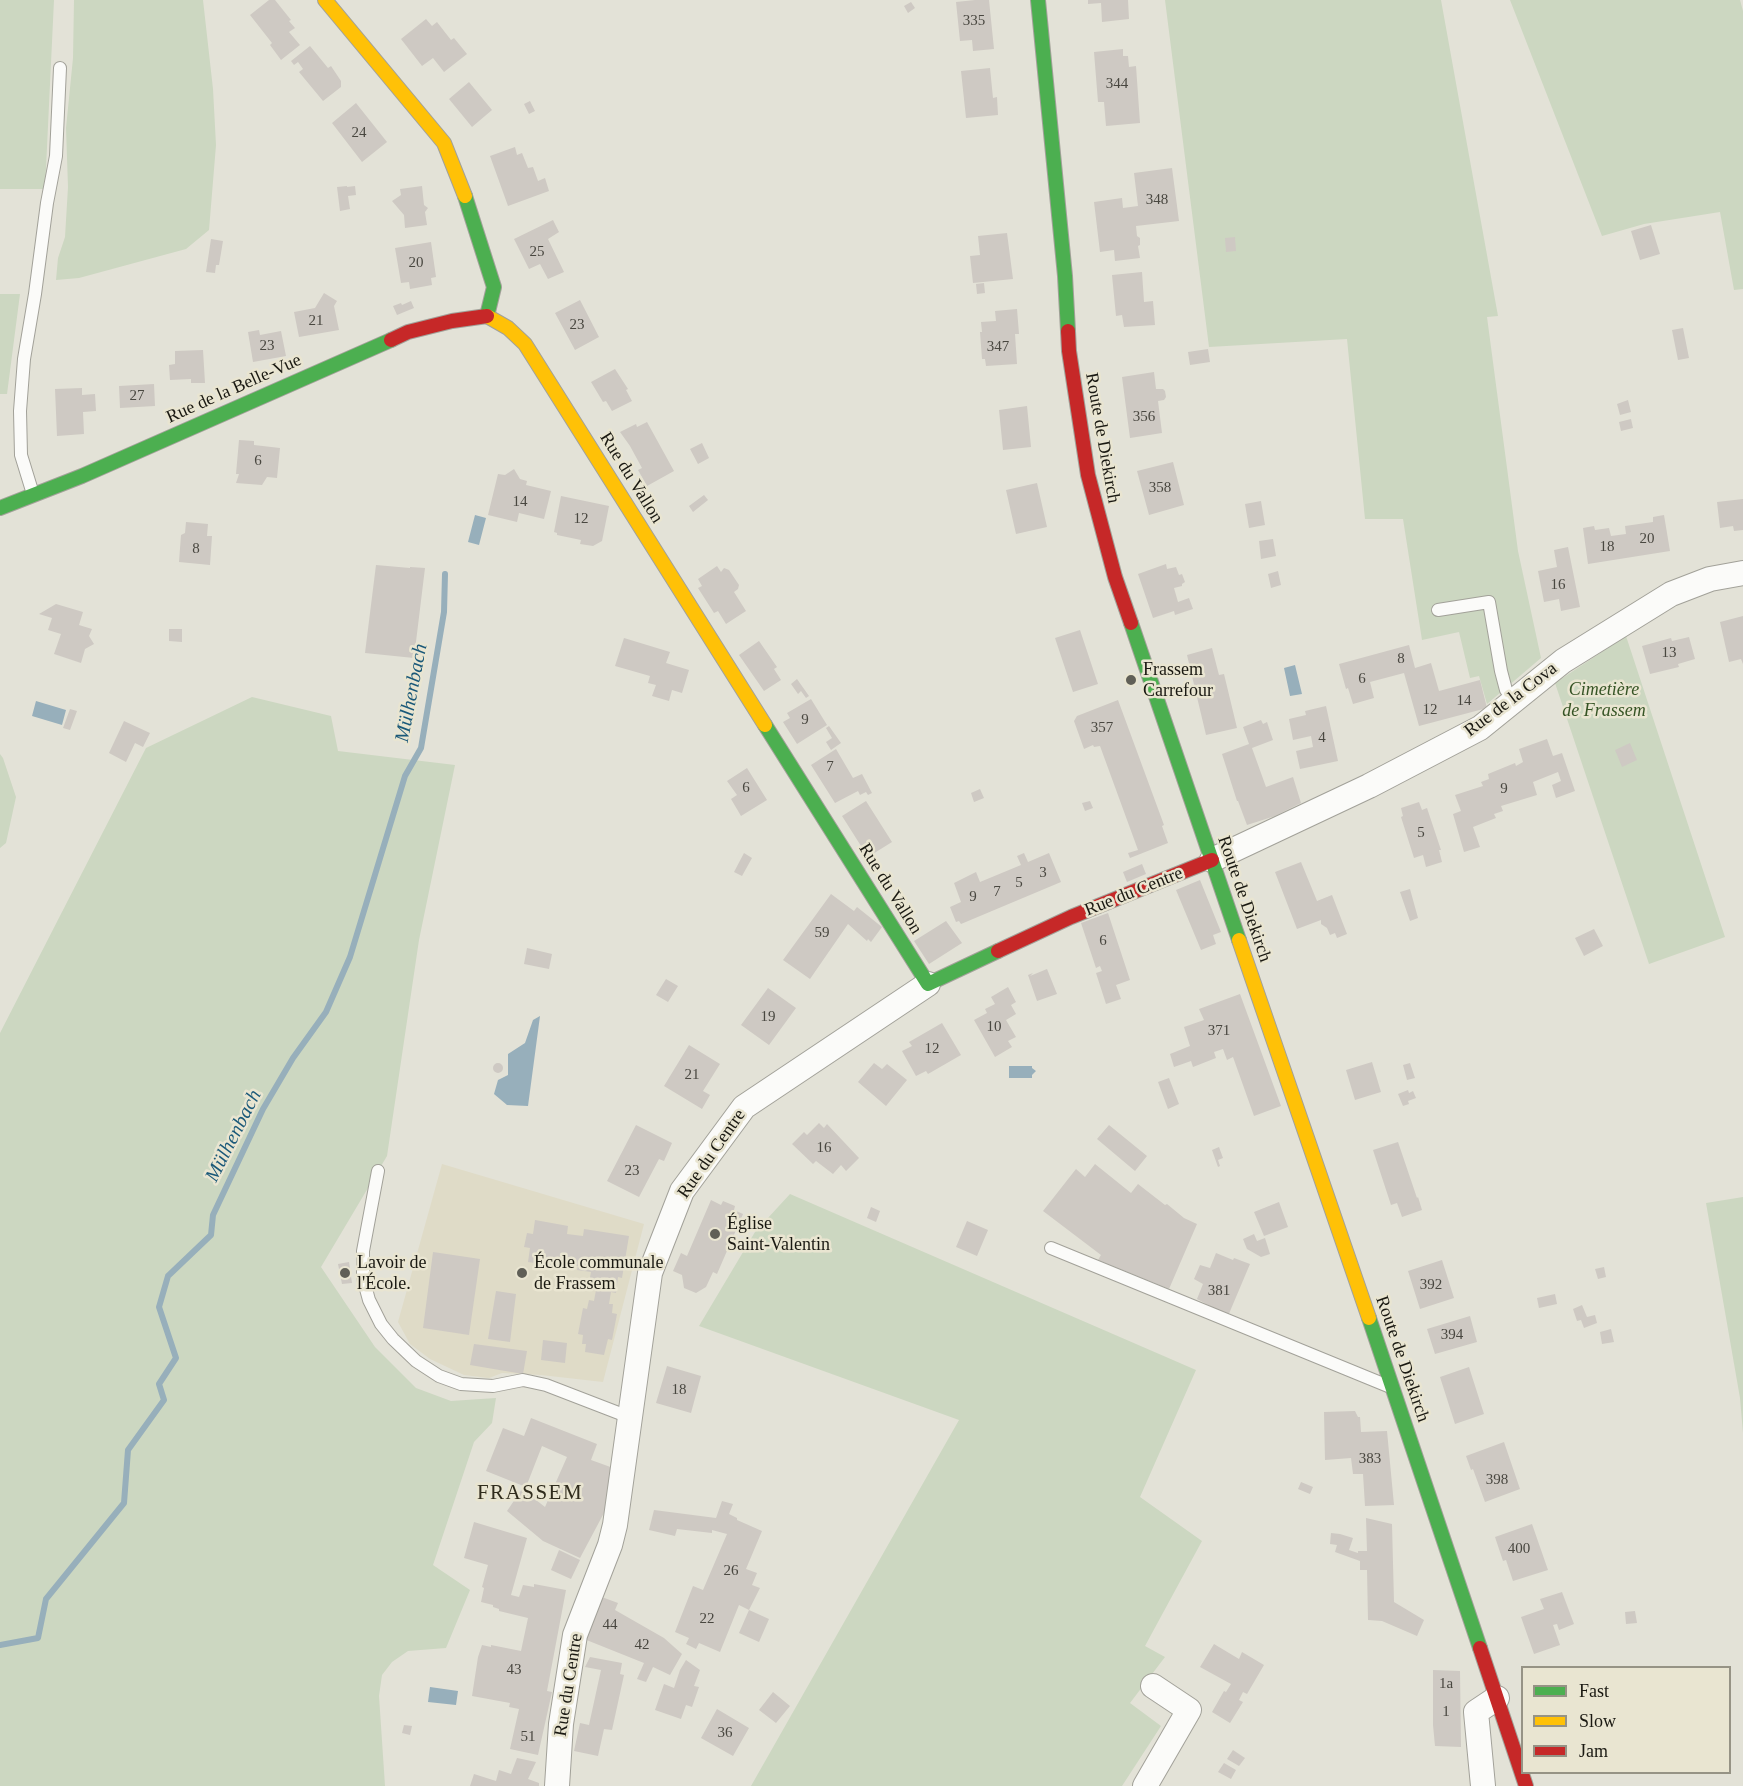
<!DOCTYPE html>
<html>
<head>
<meta charset="utf-8">
<style>
	body { margin:0 }
	#map { position:relative; width:1743px; height:1786px; overflow:hidden; background:#e3e2d7; font-family:Georgia,serif }
	canvas { display:block }
	.legend { position:absolute; left:1521px; top:1666px; width:210px; height:108px; box-sizing:border-box; background:#e9e5d1; border:2px solid #969385; margin:0; padding:8px 10px; list-style:none; font-size:18px; color:#1a1912 }
	.legend li { display:flex; align-items:center; gap:12px; height:30px }
	.legend b { width:30px; border:2px solid #969385 }
</style>
</head>
<body>
<div id="map">
<canvas width="1743" height="1786"></canvas>
<ul class="legend">
<li><b style="height:8px;background:#4caf50"></b>Fast</li>
<li><b style="height:8px;background:#ffc107"></b>Slow</li>
<li><b style="height:8px;background:#c62828"></b>Jam</li>
</ul>
</div>
<script>
const ctx = document.querySelector('canvas').getContext('2d');
ctx.lineJoin = 'round';
function fillPath(path, color) {
  ctx.fillStyle = color;
  ctx.fill(path, 'evenodd');
}
function poly(rows) {
  const path = new Path2D();
  for (const r of rows) {
    if (r.length === 3) {
      path.moveTo(r[0] + r[2], r[1]);
      path.arc(r[0], r[1], r[2], 0, 2 * Math.PI);
      continue;
    }
    path.moveTo(r[0], r[1]);
    for (let i = 2; i < r.length; i += 2) path.lineTo(r[i], r[i + 1]);
  }
  return path;
}
function stroke(path, color, width, dash) {
  ctx.strokeStyle = color;
  ctx.lineWidth = width;
  ctx.lineCap = dash ? 'butt' : 'round';
  ctx.setLineDash(dash || []);
  ctx.stroke(path);
}
function label(font, color, halo, rows, align = 'center') {
  ctx.font = font + ' Georgia,serif';
  ctx.lineWidth = 5;
  ctx.setLineDash([]);
  ctx.textBaseline = 'middle';
  ctx.strokeStyle = halo;
  ctx.fillStyle = color;
  for (const [text, x, y, turn = 0] of rows) {
    ctx.save();
    ctx.translate(x, y);
    ctx.rotate((+turn || 0) * Math.PI / 180);
    ctx.textAlign = isNaN(turn) ? turn : align;
    if (halo) ctx.strokeText(text, 0, 0);
    ctx.fillText(text, 0, 0);
    ctx.restore();
  }
}
const built = poly([
	[442,1164,644,1224,603,1382,541,1375,502,1373,489,1378,464,1375,430,1359,410,1344,398,1322]
]);
const green = poly([
	[0,0,54,0,45,189,0,189],
	[74,0,203,0,213,89,216,145,209,230,186,249,79,278,56,280,58,258,65,237,68,187,66,128,73,58],
	[1165,0,1441,0,1498,316,1487,317,1518,551,1541,658,1487,704,1479,676,1470,678,1459,632,1422,640,1403,519,1365,519,1347,339,1209,347],
	[1510,0,1740,0,1743,11,1743,289,1734,290,1720,212,1644,224,1602,236],
	[0,294,20,294,7,394,0,394],
	[1626,636,1725,937,1649,964,1555,683],
	[252,697,331,716,338,751,455,765,419,940,387,1156,321,1267,375,1347,416,1388,451,1401,496,1398,492,1423,474,1442,433,1565,470,1590,446,1648,408,1651,392,1662,382,1675,379,1696,385,1786,0,1786,0,1033,146,748],
	[0,754,3,758,16,797,6,843,0,848],
	[790,1194,1196,1370,1140,1497,1202,1541,1145,1646,1165,1657,1130,1703,1161,1726,1122,1786,751,1786,959,1420,699,1326,755,1232],
	[1743,1197,1743,1433,1740,1398,1706,1203]
]);
const water = poly([
	[475,515,486,518,479,545,468,542],
	[1295,665,1302,694,1290,696,1284,668],
	[36,701,66,710,62,725,32,716],
	[540,1016,528,1106,507,1105,494,1094,498,1080,508,1075,508,1054,525,1043,533,1020],
	[1009,1066,1032,1066,1032,1068,1036,1071,1032,1075,1032,1078,1009,1078],
	[430,1687,458,1691,456,1705,428,1702]
]);
const stream = poly([
	[0,1645,38,1638,46,1599,124,1503,128,1450,164,1400,159,1384,176,1358,159,1307,168,1276,211,1235,213,1215,263,1109,293,1058,326,1012,350,957,405,776,421,748,444,612,445,574]
]);
const building = poly([
	[269,0,275,0,291,20,289,21,295,28,289,32,300,45,281,60,270,45,272,43,250,15],
	[975,0,989,0,994,49,973,51,972,40,960,41,956,2],
	[1088,0,1128,0,1129,19,1102,22,1101,3,1088,4],
	[911,2,915,8,908,13,904,6],
	[426,19,432,26,437,22,451,40,454,38,467,54,444,72,433,58,422,66,401,39],
	[310,46,328,68,331,66,341,81,341,87,323,101,299,72,303,69,298,62,294,65,291,61],
	[1123,49,1123,56,1128,56,1129,67,1136,66,1140,123,1106,126,1104,102,1098,102,1094,52],
	[990,68,993,98,997,97,998,115,966,118,961,71],
	[469,82,492,110,472,127,449,99],
	[530,101,535,111,529,114,524,104],
	[356,103,387,142,362,162,332,123],
	[515,147,517,155,522,153,528,168,533,167,538,181,545,178,549,191,508,206,490,156],
	[1172,168,1179,221,1136,226,1137,236,1140,238,1140,245,1138,246,1140,258,1115,261,1114,250,1100,252,1094,202,1122,198,1123,208,1138,206,1134,173],
	[347,186,347,187,355,186,356,195,348,196,350,209,340,211,337,187],
	[422,186,424,205,428,208,425,212,427,225,405,228,404,215,392,201,401,195,400,189],
	[553,220,559,232,548,239,564,272,548,279,540,264,529,269,514,239],
	[1651,225,1660,254,1640,260,1631,231],
	[1007,233,1013,279,973,283,970,256,980,255,978,236],
	[1235,237,1236,251,1226,252,1225,238],
	[211,239,223,241,219,265,216,265,215,273,206,272],
	[431,242,436,277,431,278,432,285,410,289,409,282,401,283,395,248],
	[1142,272,1144,302,1153,301,1155,325,1124,327,1122,315,1116,316,1112,275],
	[984,283,985,293,977,294,976,284],
	[324,293,337,301,334,306,339,330,299,337,294,312,315,308],
	[580,300,599,337,575,350,555,313],
	[411,301,414,308,397,315,393,306,401,303,402,305],
	[1017,309,1019,334,1015,334,1017,364,986,366,985,359,982,359,980,332,982,332,981,322,996,321,995,311],
	[1683,328,1689,358,1678,360,1672,330],
	[259,330,260,335,281,331,286,356,253,362,248,332],
	[1208,349,1210,362,1190,365,1188,352],
	[203,350,205,383,191,383,191,379,170,380,169,365,175,364,175,351],
	[615,369,628,389,626,390,632,401,612,411,606,401,603,402,591,382],
	[1154,372,1156,389,1163,389,1165,391,1166,397,1164,400,1158,401,1162,433,1130,438,1122,377],
	[154,384,155,406,120,408,119,386],
	[82,388,82,395,95,394,96,411,83,412,84,434,57,436,55,389],
	[1628,400,1631,412,1620,415,1617,404],
	[1027,406,1031,447,1003,450,999,410],
	[1631,419,1633,428,1621,431,1619,422],
	[647,422,674,471,647,486,638,470,642,468,630,446,620,432,636,424,637,427],
	[239,440,254,441,254,445,280,448,277,478,267,477,262,485,236,483,239,474,236,474],
	[702,443,709,458,698,464,690,449],
	[1173,462,1184,505,1149,515,1137,471],
	[514,469,520,479,527,481,526,485,551,491,544,519,519,513,517,522,488,515,498,474,505,475],
	[1037,483,1047,527,1016,534,1006,490],
	[704,495,708,500,693,512,689,506],
	[561,496,609,506,602,541,593,546,580,544,581,540,557,535,557,533,554,532],
	[1743,499,1743,530,1734,531,1733,526,1720,528,1717,502],
	[1261,501,1265,525,1249,528,1245,504],
	[1664,515,1670,551,1588,564,1583,528,1594,526,1595,530,1609,528,1611,536,1626,534,1625,526,1653,522,1653,517],
	[186,522,208,524,207,536,212,536,210,565,179,562,181,535,185,533],
	[1273,539,1276,556,1261,559,1259,541],
	[1568,547,1580,607,1561,611,1559,599,1544,602,1538,571,1557,567,1554,550],
	[1166,564,1167,569,1176,567,1179,575,1182,574,1185,582,1182,584,1182,586,1174,588,1178,602,1189,598,1193,609,1175,615,1174,611,1153,618,1138,574],
	[376,565,410,568,410,567,425,568,414,658,365,653],
	[717,566,721,572,724,568,729,570,739,585,738,589,734,592,746,611,726,624,718,611,714,613,698,588,702,586,698,579],
	[1278,571,1281,585,1271,588,1268,574],
	[56,604,83,612,79,625,92,629,89,636,94,644,85,649,81,663,54,654,61,634,48,630,52,618,39,614],
	[1743,616,1743,664,1741,659,1729,662,1720,622],
	[169,629,182,629,182,642,169,641],
	[1080,630,1098,684,1073,692,1055,638],
	[1689,637,1695,659,1678,664,1679,667,1650,674,1642,646,1671,638,1672,641],
	[624,638,670,652,666,663,689,670,682,693,672,690,669,701,652,696,656,685,648,683,650,676,615,666],
	[759,641,777,667,774,669,781,680,764,691,739,655],
	[1409,645,1415,668,1431,663,1439,691,1480,680,1487,708,1419,726,1404,673,1370,682,1374,698,1353,704,1348,688,1346,689,1339,664],
	[1212,648,1219,675,1224,674,1237,728,1206,735,1187,655],
	[797,679,809,696,806,698,801,691,798,694,791,684],
	[811,699,827,725,797,744,783,722,790,718,787,713],
	[1118,700,1164,825,1162,826,1168,843,1130,858,1128,853,1138,850,1100,746,1094,747,1093,745,1084,749,1074,721,1077,716],
	[1326,706,1338,761,1300,769,1296,751,1313,747,1311,736,1293,740,1289,719,1306,715,1305,711],
	[70,709,77,711,70,730,63,728],
	[1261,720,1263,724,1267,722,1273,740,1252,748,1266,787,1293,777,1301,803,1275,816,1247,825,1238,801,1237,801,1222,754,1249,744,1243,727],
	[124,721,150,733,143,747,135,743,126,762,109,753],
	[829,726,841,743,831,750,826,742,832,738,826,728],
	[1547,739,1553,756,1562,753,1575,791,1556,798,1552,785,1561,781,1558,772,1533,782,1537,795,1501,806,1503,811,1494,814,1496,818,1473,827,1480,847,1464,852,1453,814,1461,811,1455,795,1483,786,1481,782,1489,779,1488,774,1515,763,1516,766,1523,762,1519,749],
	[1630,743,1637,760,1622,767,1615,750],
	[836,749,853,778,862,774,872,793,868,795,866,792,860,795,858,791,835,803,811,765],
	[747,768,767,800,741,816,731,799,737,795,727,781],
	[980,789,984,798,974,802,971,793],
	[866,801,892,842,868,857,842,816],
	[1090,801,1093,808,1085,811,1082,803],
	[1419,802,1422,810,1427,808,1441,850,1439,850,1442,862,1426,867,1423,855,1414,858,1401,817,1403,816,1401,808],
	[744,853,752,858,742,876,734,872],
	[1024,853,1028,862,1049,853,1061,882,961,924,959,921,956,922,950,907,961,902,954,883,976,872,980,882,1021,865,1017,856],
	[1301,862,1317,901,1332,895,1347,934,1337,938,1335,933,1330,935,1327,928,1321,924,1321,920,1297,929,1275,872],
	[1142,864,1146,874,1127,882,1123,872],
	[1200,880,1221,932,1213,935,1216,944,1201,950,1176,890],
	[1410,889,1418,918,1410,921,1400,892],
	[831,894,854,911,857,907,882,927,871,942,868,939,867,941,848,924,810,979,783,960],
	[1108,913,1130,980,1116,985,1121,999,1106,1004,1096,973,1102,971,1100,966,1096,968,1081,923],
	[946,921,962,943,929,964,914,941],
	[1594,929,1603,946,1584,956,1575,938],
	[527,948,552,954,549,969,524,964],
	[1047,969,1057,994,1037,1001,1028,975,1033,973,1030,976],
	[666,979,678,986,668,1002,656,995],
	[1008,987,1016,1002,1011,1005,1016,1014,1006,1020,1016,1037,1008,1041,1012,1047,995,1057,974,1020,987,1013,985,1009,995,1004,991,997],
	[768,988,796,1008,769,1045,741,1025],
	[1240,994,1281,1106,1254,1116,1233,1057,1227,1060,1223,1049,1214,1052,1216,1058,1193,1067,1191,1061,1174,1067,1170,1054,1190,1046,1184,1027,1204,1020,1199,1009],
	[942,1023,961,1055,928,1074,926,1071,916,1076,902,1051,912,1046,909,1042],
	[689,1045,720,1064,703,1091,710,1095,702,1109,664,1086],
	[1372,1062,1381,1092,1355,1100,1346,1070],
	[874,1063,882,1069,887,1064,907,1080,886,1106,858,1082],
	[1410,1063,1415,1078,1407,1080,1403,1065],
	[498,1068,5],
	[1169,1078,1179,1104,1168,1109,1158,1082],
	[1408,1090,1409,1093,1413,1091,1416,1098,1408,1101,1409,1104,1403,1106,1398,1094],
	[819,1123,824,1128,827,1124,859,1158,846,1171,841,1165,833,1174,816,1161,813,1164,792,1144,804,1132,807,1135],
	[636,1125,672,1143,664,1161,659,1159,639,1197,607,1181],
	[1109,1125,1147,1156,1135,1171,1097,1139],
	[1398,1142,1417,1198,1418,1197,1422,1210,1402,1217,1397,1203,1391,1205,1373,1150],
	[1219,1147,1223,1158,1218,1160,1220,1166,1218,1167,1212,1150],
	[1095,1164,1131,1193,1138,1184,1165,1205,1167,1204,1184,1218,1197,1224,1169,1289,1098,1260,1101,1255,1043,1211,1076,1169,1085,1177],
	[711,1200,721,1205,723,1201,735,1206,734,1210,743,1214,717,1274,713,1272,706,1287,696,1293,684,1288,682,1275,673,1271,681,1253,687,1256],
	[1279,1202,1288,1227,1264,1236,1254,1212],
	[871,1207,880,1211,876,1222,867,1218],
	[535,1220,568,1226,567,1234,583,1236,584,1229,629,1236,622,1278,618,1277,616,1293,611,1292,609,1304,613,1304,612,1313,617,1314,612,1340,608,1339,604,1355,585,1352,586,1344,582,1344,583,1335,578,1334,583,1308,587,1309,589,1300,594,1301,596,1290,588,1288,591,1272,577,1270,578,1266,560,1264,560,1267,528,1262,530,1248,524,1247,527,1233,533,1234],
	[967,1221,988,1230,977,1256,956,1247],
	[1254,1234,1257,1241,1265,1238,1270,1254,1261,1257,1247,1249,1243,1239],
	[433,1252,480,1259,469,1335,423,1328],
	[1216,1253,1233,1260,1234,1258,1250,1264,1228,1316,1197,1299,1203,1284,1194,1279,1200,1265,1210,1268],
	[1442,1260,1454,1298,1420,1309,1408,1271],
	[349,1262,352,1283,342,1284,338,1264],
	[1604,1267,1606,1277,1598,1279,1595,1269],
	[496,1291,516,1294,510,1342,488,1339],
	[1555,1294,1557,1304,1539,1308,1537,1298],
	[1582,1305,1587,1317,1595,1315,1597,1323,1584,1328,1581,1320,1577,1321,1573,1309],
	[1470,1316,1477,1342,1435,1354,1427,1329],
	[1611,1329,1614,1342,1602,1344,1600,1332],
	[543,1340,567,1343,565,1363,541,1360],
	[474,1344,527,1351,523,1374,470,1365],
	[667,1366,701,1376,691,1413,656,1403],
	[1469,1367,1484,1414,1455,1424,1440,1377],
	[1355,1411,1358,1417,1360,1417,1361,1432,1387,1431,1394,1505,1365,1506,1363,1474,1353,1474,1351,1458,1325,1460,1324,1412],
	[531,1418,597,1444,591,1460,616,1469,605,1511,580,1558,543,1541,507,1511,522,1489,545,1507,567,1457,542,1446,526,1487,486,1471,503,1428,524,1436],
	[1504,1442,1520,1489,1485,1502,1473,1469,1471,1470,1466,1456],
	[1301,1482,1313,1487,1310,1494,1298,1489],
	[722,1501,733,1504,729,1514,737,1518,737,1520,762,1531,746,1569,757,1573,752,1585,760,1588,749,1610,769,1619,759,1642,739,1633,749,1610,739,1605,720,1652,699,1643,696,1649,686,1644,689,1638,675,1632,693,1586,703,1590,727,1534,712,1530,712,1533,677,1529,675,1536,649,1530,654,1510,716,1518],
	[1366,1518,1392,1524,1394,1602,1424,1620,1417,1636,1382,1621,1368,1620,1367,1570,1360,1570,1360,1561,1335,1552,1337,1545,1330,1544,1331,1533,1340,1534,1353,1538,1349,1550,1358,1553,1358,1551,1367,1551],
	[474,1522,527,1538,511,1595,519,1597,523,1585,534,1587,534,1584,566,1590,547,1691,552,1692,538,1755,510,1749,519,1709,509,1707,510,1703,472,1696,478,1657,482,1645,491,1647,491,1645,521,1651,528,1618,499,1611,499,1609,493,1607,493,1605,481,1602,484,1588,482,1587,488,1565,464,1558],
	[1532,1524,1548,1570,1513,1581,1506,1560,1503,1561,1495,1537],
	[559,1550,580,1560,571,1579,551,1570],
	[1562,1592,1574,1624,1559,1630,1557,1624,1553,1625,1560,1645,1534,1654,1521,1617,1544,1609,1540,1599],
	[599,1596,618,1603,615,1610,664,1638,682,1654,670,1675,653,1667,646,1682,637,1679,644,1663,584,1639],
	[1635,1611,1637,1623,1626,1624,1625,1612],
	[1214,1644,1239,1659,1242,1652,1264,1665,1247,1694,1243,1692,1239,1700,1243,1702,1230,1723,1212,1712,1224,1691,1226,1692,1231,1684,1200,1667],
	[590,1657,622,1663,620,1674,624,1675,612,1730,604,1729,598,1756,574,1751,580,1723,589,1725,601,1670,585,1667],
	[686,1660,700,1670,694,1686,699,1687,692,1707,686,1705,681,1719,655,1710,664,1684,674,1688,680,1670],
	[1433,1670,1460,1671,1461,1747,1435,1746,1433,1725],
	[773,1692,790,1706,776,1723,759,1710],
	[717,1709,749,1728,733,1756,701,1738],
	[404,1725,412,1726,410,1735,402,1733],
	[1233,1750,1245,1758,1239,1766,1227,1759],
	[517,1758,536,1762,528,1779,539,1783,539,1786,470,1786,474,1774,496,1781,499,1770,511,1774],
	[1224,1763,1236,1770,1231,1779,1218,1772]
]);
const lane = poly([
	[33,494,21,455,20,411,24,359,35,294,47,203,56,156,60,68],
	[1438,610,1489,602,1501,671,1506,690,1515,700],
	[378,1171,363,1251,363,1278,369,1300,381,1324,393,1339,416,1361,439,1376,461,1384,493,1386,523,1380,546,1385,629,1417],
	[1051,1248,1388,1386]
]);
const street = poly([
	[1212,860,1369,786,1480,728,1563,661,1671,594,1710,579,1743,573],
	[557,1786,561,1724,575,1635,610,1545,615,1525,650,1273,682,1191,744,1107,928,984],
	[1145,1786,1189,1710,1153,1686],
	[1483,1786,1476,1712,1497,1698]
]);
const fast = poly([
	[1038,0,1065,276,1068,331],
	[465,196,494,287,487,316],
	[0,508,82,476,391,340],
	[1131,623,1239,940],
	[765,725,928,984,998,951],
	[1369,1318,1480,1648]
]);
const slow = poly([
	[325,0,444,143,465,196],
	[487,316,508,328,525,344,765,725],
	[1239,940,1369,1318]
]);
const jam = poly([
	[1068,331,1069,351,1088,475,1115,577,1131,623],
	[391,340,408,332,452,321,487,316],
	[998,951,1071,917,1212,860],
	[1480,1648,1526,1786]
]);
const markers = [
	[1131,680,6,"#605f57"],
	[715,1234,6,"#605f57"],
	[345,1273,6,"#605f57"],
	[522,1273,6,"#605f57"]
];
const numberNames = [
	["335",974,21],
	["344",1117,84],
	["24",359,133],
	["348",1157,200],
	["25",537,252],
	["20",416,263],
	["21",316,321],
	["23",577,325],
	["23",267,346],
	["347",998,347],
	["27",137,396],
	["356",1144,417],
	["6",258,461],
	["358",1160,488],
	["14",520,502],
	["12",581,519],
	["20",1647,539],
	["18",1607,547],
	["8",196,549],
	["16",1558,585],
	["13",1669,653],
	["8",1401,659],
	["6",1362,679],
	["14",1464,701],
	["12",1430,710],
	["9",805,720],
	["357",1102,728],
	["4",1322,738],
	["7",830,767],
	["6",746,788],
	["9",1504,789],
	["5",1421,833],
	["3",1043,873],
	["5",1019,883],
	["7",997,892],
	["9",973,897],
	["59",822,933],
	["6",1103,941],
	["19",768,1017],
	["10",994,1027],
	["371",1219,1031],
	["12",932,1049],
	["21",692,1075],
	["16",824,1148],
	["23",632,1171],
	["392",1431,1285],
	["381",1219,1291],
	["394",1452,1335],
	["18",679,1390],
	["383",1370,1459],
	["398",1497,1480],
	["400",1519,1549],
	["26",731,1571],
	["22",707,1619],
	["44",610,1625],
	["42",642,1645],
	["43",514,1670],
	["1a",1446,1684],
	["1",1446,1712],
	["36",725,1733],
	["51",528,1737]
];
const streetNames = [
	["Rue de la Belle-Vue",234,389,-24],
	["Route de Diekirch",1102,438,80],
	["Rue du Vallon",631,478,58],
	["Rue de la Cova",1511,700,-37],
	["Rue du Vallon",890,889,58],
	["Rue du Centre",1134,892,-22],
	["Route de Diekirch",1244,899,71],
	["Rue du Centre",712,1154,-55],
	["Route de Diekirch",1402,1359,71],
	["Rue du Centre",569,1685,-81]
];
const poiNames = [
	["Frassem",1143,670],
	["Carrefour",1143,691],
	["Église",727,1224],
	["Saint-Valentin",727,1245],
	["Lavoir de",357,1263],
	["l'École.",357,1284],
	["École communale",534,1263],
	["de Frassem",534,1284]
];
const parkNames = [
	["Cimetière",1604,690],
	["de Frassem",1604,711]
];
const waterNames = [
	["Mülhenbach",412,693,-79],
	["Mülhenbach",234,1136,-63]
];
const quarterNames = [
	["FRASSEM",530,1493]
];
fillPath(built, '#dfdbc7');
fillPath(green, '#ccd7c1');
fillPath(water, '#97afbb');
stroke(stream, '#97afbb', 6);
fillPath(building, '#cec9c3');
stroke(lane, '#a2a199', 14);
stroke(street, '#a2a199', 26);
stroke(fast, '#a2a199', 16);
stroke(slow, '#a2a199', 16);
stroke(jam, '#a2a199', 16);
stroke(lane, '#fbfbf9', 12);
stroke(street, '#fbfbf9', 24);
stroke(fast, '#4caf50', 14);
stroke(slow, '#ffc107', 14);
stroke(jam, '#c62828', 14);
for (const [x, y, r, color] of markers) {
  const dot = new Path2D();
  dot.arc(x, y, r, 0, 2 * Math.PI);
  ctx.fillStyle = color;
  ctx.fill(dot);
  stroke(dot, '#e9e5d1', 2);
}
label('15px', '#494740', null, numberNames);
label('18px', '#1a1912', '#e9e5d1', streetNames);
label('18px', '#1a1912', '#e9e5d1', poiNames, 'left');
label('italic 18px', '#365425', '#e9e5d1', parkNames);
label('italic 20px', '#1b5979', '#e9e5d1', waterNames);
ctx.letterSpacing = '1.5px';
label('21px', '#302c1d', '#e9e5d1', quarterNames);
ctx.letterSpacing = '0px';
</script>
</body>
</html>
